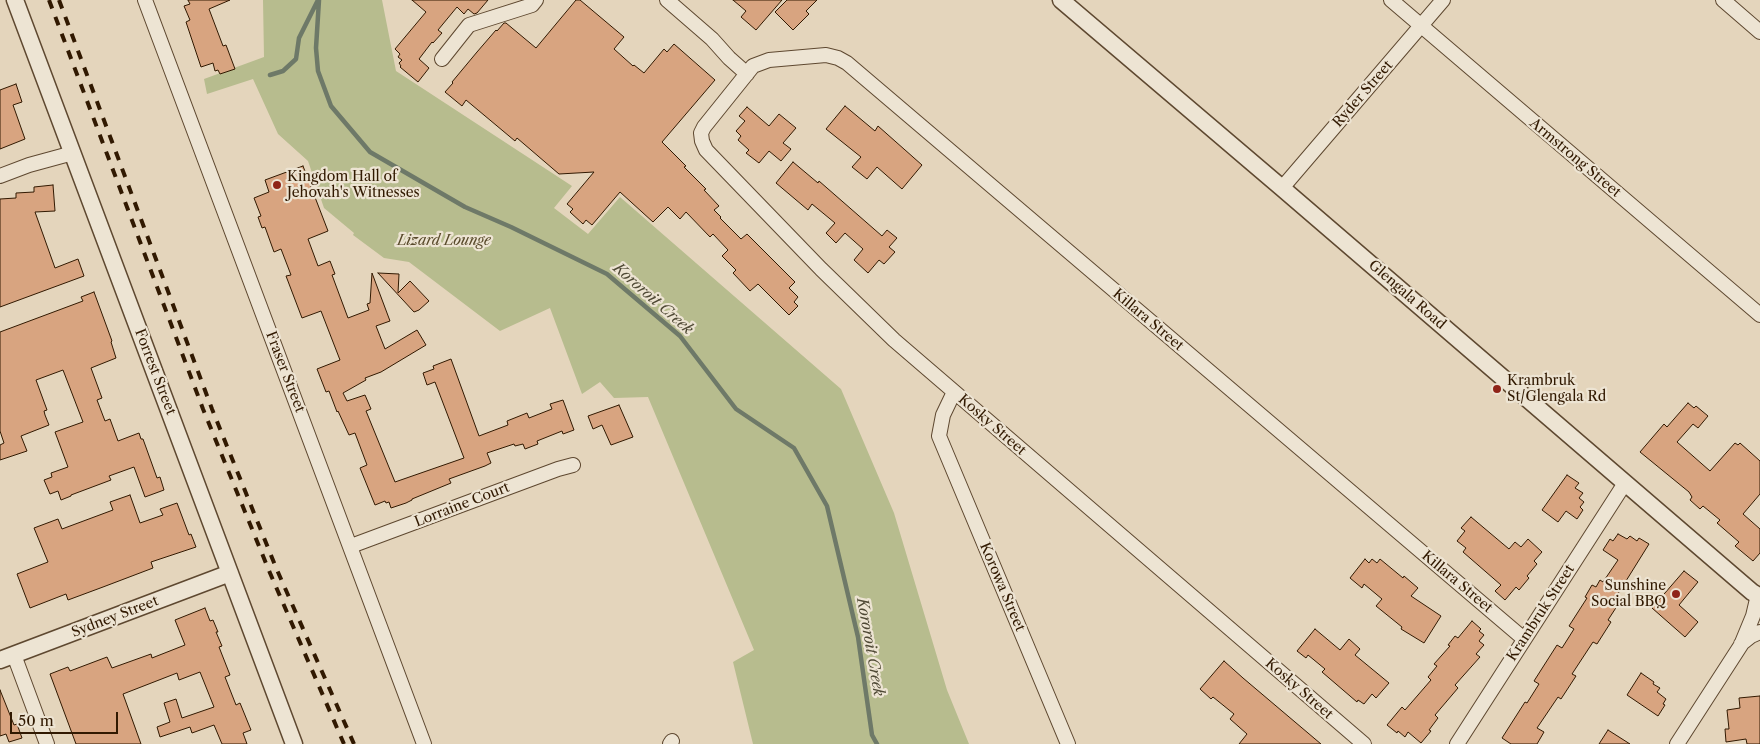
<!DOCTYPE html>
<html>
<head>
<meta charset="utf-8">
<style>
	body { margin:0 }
	#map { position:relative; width:1760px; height:744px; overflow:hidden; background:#e4d5bc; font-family:"Libre Caslon Text",serif }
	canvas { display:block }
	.scale { position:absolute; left:10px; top:712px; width:108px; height:22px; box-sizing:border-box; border:2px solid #311901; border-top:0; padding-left:6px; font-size:15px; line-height:18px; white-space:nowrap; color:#311901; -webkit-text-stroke:4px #ede4d3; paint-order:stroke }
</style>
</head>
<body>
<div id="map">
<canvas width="1760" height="744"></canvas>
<div class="scale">50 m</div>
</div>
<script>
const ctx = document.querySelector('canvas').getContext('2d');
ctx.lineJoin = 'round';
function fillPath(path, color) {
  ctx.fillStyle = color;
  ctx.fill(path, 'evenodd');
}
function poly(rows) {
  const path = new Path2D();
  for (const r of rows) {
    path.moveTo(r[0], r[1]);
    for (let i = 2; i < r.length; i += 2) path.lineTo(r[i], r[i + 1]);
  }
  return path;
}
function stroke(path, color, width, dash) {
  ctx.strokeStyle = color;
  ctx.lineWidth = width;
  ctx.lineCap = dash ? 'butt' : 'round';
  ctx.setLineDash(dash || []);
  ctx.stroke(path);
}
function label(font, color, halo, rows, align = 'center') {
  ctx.font = font + ' "Libre Caslon Text",serif';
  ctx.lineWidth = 4.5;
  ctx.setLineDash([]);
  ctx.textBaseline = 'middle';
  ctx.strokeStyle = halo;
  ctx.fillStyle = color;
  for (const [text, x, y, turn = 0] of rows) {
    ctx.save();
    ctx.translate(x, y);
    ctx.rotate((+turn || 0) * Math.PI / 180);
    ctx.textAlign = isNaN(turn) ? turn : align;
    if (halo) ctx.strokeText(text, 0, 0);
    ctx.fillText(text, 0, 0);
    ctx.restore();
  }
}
const green = poly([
	[263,0,382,0,396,71,572,186,554,208,588,234,620,197,841,389,894,513,947,690,969,744,753,744,733,662,754,650,648,397,614,398,600,382,582,394,550,308,500,331,409,262,384,258,353,235,354,233,324,208,308,161,278,134,253,79,207,94,204,79,264,57]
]);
const stream = poly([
	[319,0,316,48,318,71,331,106,370,152,465,207,511,227,607,274,680,336,736,409,794,448,827,506,858,637,872,735,877,744],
	[270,75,283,71,296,59,299,38,318,0]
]);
const building = poly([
	[188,0,230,0,209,9,223,46,226,45,235,69,220,74,218,70,215,71,213,63,201,67,186,22,190,20,184,6,190,4,188,0],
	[412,0,488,0,477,13,474,14,468,9,464,14,457,7,438,30,442,33,433,43,432,42,419,59,429,68,418,82,400,67,401,66,399,63,402,60,398,57,400,54,395,49,426,12,412,0],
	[576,0,580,0,624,37,614,49,633,66,634,65,644,73,664,49,667,52,674,44,715,80,662,142,686,166,684,167,706,189,704,190,719,206,714,210,721,217,720,218,741,239,747,234,795,282,789,288,798,297,794,302,798,306,789,315,758,284,750,291,733,273,736,270,722,256,728,250,713,234,710,237,686,212,680,219,668,207,653,222,620,192,592,225,586,220,583,224,570,212,573,209,567,204,594,172,559,174,517,138,515,141,466,100,462,106,445,92,453,83,452,82,477,52,496,30,497,31,504,23,506,23,536,48,576,0],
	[733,0,782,0,756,30,741,17,746,11,733,0],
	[787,0,817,0,806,11,809,14,793,30,775,12,787,0],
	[16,84,22,102,13,105,25,139,0,149,0,90,16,84],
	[845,106,875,131,878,126,922,165,902,189,877,167,867,179,852,167,861,157,826,129,845,106],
	[747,107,769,126,779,114,796,128,783,143,791,149,781,161,769,151,759,163,746,153,749,150,738,140,741,136,736,131,745,121,739,116,747,107],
	[793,162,818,183,819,181,882,236,887,230,897,238,889,247,895,252,884,264,879,260,868,273,854,260,863,249,845,233,836,243,826,233,835,223,812,204,808,210,776,183,793,162],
	[303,166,328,231,308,239,318,266,330,261,335,274,332,275,348,318,369,310,367,304,370,303,372,273,390,321,376,326,385,349,417,330,426,345,381,372,365,378,366,380,343,393,347,401,365,395,371,409,366,411,395,482,464,458,435,382,427,385,423,373,434,369,433,366,451,359,479,436,508,425,507,421,527,413,529,418,552,409,550,404,563,400,574,430,563,434,562,431,537,441,538,444,525,449,523,444,515,446,514,444,487,453,491,463,485,466,449,479,451,483,412,499,412,500,406,503,391,508,389,502,386,503,385,501,375,505,360,468,367,465,355,433,349,435,338,411,337,412,329,391,326,392,317,369,340,360,321,311,302,318,286,276,291,275,281,249,274,252,265,227,262,228,258,217,261,216,254,198,269,192,265,180,303,166],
	[53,185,55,211,35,212,55,268,78,259,84,276,0,307,0,199,16,198,16,193,34,192,34,187,53,185],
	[378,273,399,274,398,293,410,281,429,301,419,310,414,312,378,273],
	[94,292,112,341,111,342,116,358,91,368,102,398,97,400,105,421,110,419,118,441,139,433,141,439,143,439,157,478,160,477,164,490,145,497,134,467,109,476,111,480,71,495,71,496,61,500,58,491,50,494,44,480,52,477,51,473,68,467,55,432,83,422,63,370,36,380,47,410,44,411,45,415,49,425,21,436,27,451,0,460,0,445,4,443,0,431,0,332,83,301,81,297,94,292],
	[1688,403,1694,408,1696,406,1708,416,1698,428,1693,424,1677,442,1710,471,1735,443,1738,445,1740,443,1760,461,1760,494,1743,514,1760,529,1760,553,1753,561,1735,546,1739,542,1717,523,1720,520,1703,506,1700,509,1690,500,1692,497,1689,492,1640,452,1664,424,1667,427,1688,403],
	[619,405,633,437,611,445,602,425,593,429,588,416,619,405],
	[1567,475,1579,483,1575,488,1583,493,1579,498,1584,502,1580,507,1583,510,1577,519,1566,511,1558,522,1542,510,1567,475],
	[130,495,140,523,163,515,160,509,177,503,189,535,191,534,196,547,151,562,153,568,103,587,68,600,66,594,30,608,17,574,48,562,34,528,58,519,62,529,113,510,110,502,130,495],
	[1471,517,1509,549,1515,542,1521,547,1528,539,1542,552,1534,561,1537,564,1527,576,1529,578,1519,590,1516,587,1505,600,1495,591,1501,585,1463,552,1466,548,1457,541,1465,531,1461,528,1471,517],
	[1618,534,1627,539,1630,536,1637,541,1639,538,1649,544,1616,597,1621,600,1608,620,1611,622,1597,644,1593,642,1572,674,1576,676,1561,699,1558,697,1537,728,1544,732,1537,744,1511,744,1502,738,1525,702,1527,703,1539,684,1534,681,1557,645,1562,648,1574,629,1569,626,1587,598,1585,597,1592,585,1596,587,1600,580,1603,582,1618,560,1603,550,1610,539,1613,541,1618,534],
	[1365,559,1369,563,1372,559,1377,563,1380,559,1403,578,1404,576,1418,588,1411,596,1441,616,1424,643,1401,629,1402,627,1376,606,1382,599,1364,584,1362,588,1350,578,1365,559],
	[1684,571,1698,582,1679,605,1698,622,1685,637,1652,608,1684,571],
	[205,608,210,621,213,620,218,632,216,632,222,646,219,647,230,675,225,677,236,705,240,703,251,730,243,733,247,744,222,744,214,725,192,733,190,727,160,737,157,727,170,722,164,703,176,699,182,718,214,707,200,672,179,680,177,673,123,694,141,744,76,744,50,674,68,667,70,671,107,657,112,668,151,654,152,658,185,645,175,620,205,608],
	[1472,621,1481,629,1479,631,1484,635,1479,641,1484,645,1476,654,1480,657,1455,685,1458,688,1435,715,1438,718,1429,730,1431,731,1421,743,1408,732,1405,737,1398,731,1397,733,1387,725,1402,707,1405,710,1431,680,1428,677,1437,666,1434,664,1450,646,1448,645,1455,636,1458,638,1472,621],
	[1315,629,1340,650,1349,639,1360,649,1355,655,1389,683,1376,698,1372,694,1364,704,1358,700,1357,702,1322,672,1325,669,1308,655,1306,658,1297,651,1315,629],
	[1224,661,1243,678,1321,744,1239,744,1247,734,1230,719,1234,714,1213,697,1211,699,1200,689,1224,661],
	[1641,673,1654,682,1653,684,1660,688,1657,692,1666,699,1663,704,1665,705,1658,716,1627,695,1641,673],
	[0,690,14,725,17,724,22,738,9,742,6,734,0,736,0,690],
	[1760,696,1760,744,1747,744,1746,739,1726,742,1725,729,1729,729,1727,710,1740,708,1739,698,1760,696],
	[1608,730,1630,744,1599,744,1608,730]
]);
const minor = poly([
	[145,0,424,744],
	[667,0,712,39,729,58,747,74],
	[1391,0,1760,315],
	[1723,0,1760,32],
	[442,59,469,25,532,5,536,0],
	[0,176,29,165,73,153],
	[1282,188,1443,0],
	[954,392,943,415,939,436,1068,744],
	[351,546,558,469,573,465],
	[1741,644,1751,636,1760,632],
	[14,655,47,744],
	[670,744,672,741],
	[1364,744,894,340,821,269,706,150,702,141,701,133,704,127,753,66,769,60,826,55,838,58,847,63,1524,639],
	[1457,744,1625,483],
	[1677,744,1741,645,1753,616,1757,599]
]);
const tertiary = poly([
	[15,0,294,744],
	[1061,0,1282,188,1752,592,1760,597],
	[0,660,230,573]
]);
const rail = poly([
	[49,0,203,409,270,573,344,744],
	[59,0,212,409,277,570,354,744]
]);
const markers = [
	[277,185,5,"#8f2418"],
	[1497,389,5,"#8f2418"],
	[1676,594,5,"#8f2418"]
];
const streetNames = [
	["Ryder Street",1363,94,-49],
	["Armstrong Street",1575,158,40],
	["Glengala Road",1407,295,41],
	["Killara Street",1148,320,40],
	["Forrest Street",155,372,69],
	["Fraser Street",285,372,69],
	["Kosky Street",992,425,41],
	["Lorraine Court",462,505,-21],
	["Killara Street",1457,582,40],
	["Korowa Street",1002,587,67],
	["Krambruk Street",1541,613,-57],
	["Sydney Street",115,617,-21],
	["Kosky Street",1299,689,41]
];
const poiNames = [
	["Kingdom Hall of",287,177],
	["Jehovah's Witnesses",287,193],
	["Krambruk",1507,381],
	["St/Glengala Rd",1507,397],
	["Sunshine",1666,586,"right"],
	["Social BBQ",1666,602,"right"]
];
const parkNames = [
	["Lizard Lounge",444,241]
];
const waterNames = [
	["Kororoit Creek",653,299,41],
	["Kororoit Creek",870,647,80]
];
fillPath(green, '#b7bc8e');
stroke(stream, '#6e7968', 4.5);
fillPath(building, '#d8a480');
stroke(building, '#311901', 1);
stroke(minor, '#5e4830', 16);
stroke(tertiary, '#5e4830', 19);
stroke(minor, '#ede4d3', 14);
stroke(tertiary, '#ede4d3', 16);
stroke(rail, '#311901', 4, [9, 9]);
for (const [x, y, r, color] of markers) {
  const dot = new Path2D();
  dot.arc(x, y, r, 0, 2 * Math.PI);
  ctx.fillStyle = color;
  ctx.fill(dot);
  stroke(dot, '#ede4d3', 2);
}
label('14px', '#311901', '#ede4d3', streetNames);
label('14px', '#311901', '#ede4d3', poiNames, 'left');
label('italic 14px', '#594a2b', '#ede4d3', parkNames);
label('italic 15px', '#4f4935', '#ede4d3', waterNames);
</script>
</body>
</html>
